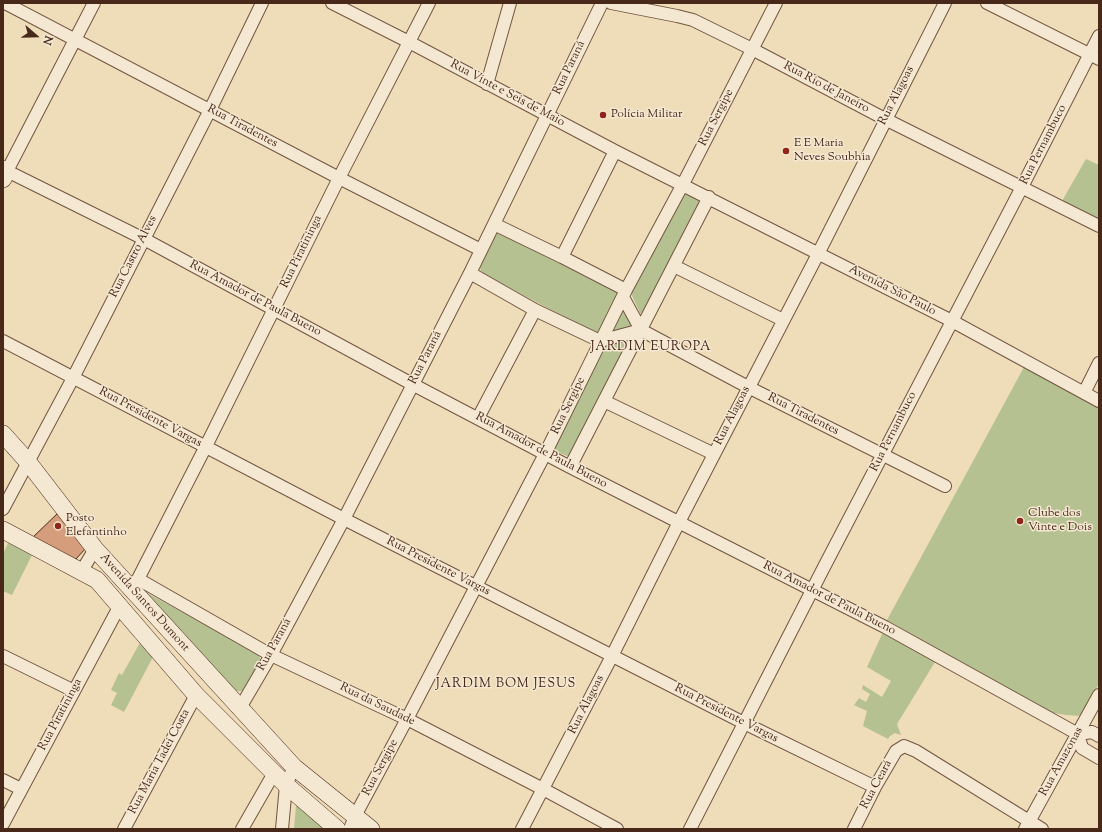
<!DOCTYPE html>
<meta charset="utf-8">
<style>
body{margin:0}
#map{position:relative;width:1102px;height:832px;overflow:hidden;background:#efdcb9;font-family:"Sorts Mill Goudy",serif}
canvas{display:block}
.frame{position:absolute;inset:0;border:4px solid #472819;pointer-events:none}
.north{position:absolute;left:16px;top:16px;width:40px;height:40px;-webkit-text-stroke:3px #f5e8d2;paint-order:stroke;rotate:110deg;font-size:11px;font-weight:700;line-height:16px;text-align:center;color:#472819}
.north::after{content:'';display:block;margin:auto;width:14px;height:18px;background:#472819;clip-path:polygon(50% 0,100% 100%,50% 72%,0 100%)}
</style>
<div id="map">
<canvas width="1102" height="832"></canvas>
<div class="frame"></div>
<div class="north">N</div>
</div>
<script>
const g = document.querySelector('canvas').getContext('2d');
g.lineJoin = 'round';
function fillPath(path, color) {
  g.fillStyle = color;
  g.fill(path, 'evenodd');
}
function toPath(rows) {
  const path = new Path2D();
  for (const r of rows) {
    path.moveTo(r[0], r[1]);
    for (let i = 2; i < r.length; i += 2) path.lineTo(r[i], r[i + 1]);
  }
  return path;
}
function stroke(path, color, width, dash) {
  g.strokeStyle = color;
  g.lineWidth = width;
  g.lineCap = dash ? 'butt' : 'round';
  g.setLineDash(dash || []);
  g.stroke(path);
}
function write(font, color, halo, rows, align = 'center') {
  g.font = font + ' "Sorts Mill Goudy",serif';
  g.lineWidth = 3;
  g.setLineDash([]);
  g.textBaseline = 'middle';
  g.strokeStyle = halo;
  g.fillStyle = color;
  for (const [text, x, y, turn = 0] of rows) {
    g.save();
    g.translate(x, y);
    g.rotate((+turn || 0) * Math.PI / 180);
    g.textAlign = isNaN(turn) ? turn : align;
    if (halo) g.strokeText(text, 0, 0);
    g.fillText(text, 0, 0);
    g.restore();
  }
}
fillPath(toPath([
 [1086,159,1099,165,1099,220,1062,201],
 [687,194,698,199,699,206,645,313,640,313,630,291,680,197],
 [495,233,500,233,617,293,618,298,601,332,596,334,482,273,479,266],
 [623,308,633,328,612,332,610,330],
 [624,341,627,345,573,453,567,456,555,451,553,445,600,349],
 [1024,367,1099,407,1099,683,1085,711,1079,716,1066,715,1048,712,887,620],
 [9,541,33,553,12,595,3,591,3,554],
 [143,591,258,653,261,661,242,691,232,691],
 [883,632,935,662,897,724,901,735,895,733,890,736,888,739,863,726,867,711,854,705,859,698,866,702,870,694,862,689,863,685,882,697,891,681,867,667],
 [141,641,154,655,124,712,111,705,117,693,111,690,119,673,122,675],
 [298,804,331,829,294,829,296,806]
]), '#b6c191');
const building = toPath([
 [59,512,86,548,75,560,31,539,59,512]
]);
fillPath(building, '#d59d7c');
stroke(building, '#472819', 1);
const street = toPath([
 [5,3,339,178,481,250],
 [94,3,7,171,144,239,412,384,570,467,885,627,1078,734,1092,732,1099,736],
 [332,3,409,42,615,151,952,321,1099,401],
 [611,3,677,16,693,20,752,49,885,119,1099,226],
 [987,3,1099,59],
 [487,84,510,3],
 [494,224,562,257,626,290],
 [562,257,615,151],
 [674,266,783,320],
 [470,273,535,310,600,341,641,330],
 [623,297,641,330,748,387,945,486],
 [3,341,344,519,744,723,875,787],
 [1084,393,1099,363],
 [604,401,714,454],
 [478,418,535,310],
 [570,467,709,197],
 [3,509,73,378,210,110,262,3],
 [81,572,95,549],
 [138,579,271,655,407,719,543,789,617,829],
 [130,587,138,579,205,448,339,178,429,3],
 [3,656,74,691],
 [240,708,271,655,344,519,470,273,602,3],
 [1078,734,1082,748,1099,758],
 [3,780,21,789],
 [3,824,119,607],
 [124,829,196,695],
 [242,829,274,773],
 [282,829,286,785,294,767],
 [350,829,355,816,407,719,545,454,626,290,683,184,776,3],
 [522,829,612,656,679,522,818,254,945,3],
 [690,829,823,569,1022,187,1099,36],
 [854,829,875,787,896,751,904,746,916,751,1042,829],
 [1025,829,1099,695]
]);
const secondary = toPath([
 [3,169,7,171,3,179],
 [3,434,28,462,95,549,294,767,371,829],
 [3,530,97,580,196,695,286,785,337,829]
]);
stroke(street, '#715541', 14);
stroke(secondary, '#472819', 18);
stroke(street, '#f5e8d2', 12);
stroke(secondary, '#f5e8d2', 17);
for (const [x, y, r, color] of [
 [603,115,4,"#8f2418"],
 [786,151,4,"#8f2418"],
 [1020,521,4,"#8f2418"],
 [58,526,4,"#8f2418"]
]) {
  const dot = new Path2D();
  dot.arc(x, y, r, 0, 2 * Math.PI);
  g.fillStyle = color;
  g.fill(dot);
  stroke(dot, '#f5e8d2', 1.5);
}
write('12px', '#472819', '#f5e8d2', [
 ["Rua Paraná",570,68,-64],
 ["Rua Rio de Janeiro",826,88,28],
 ["Rua Vinte e Seis de Maio",507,94,28],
 ["Rua Alagoas",897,96,-63],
 ["Rua Sergipe",717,118,-63],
 ["Rua Tiradentes",242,127,28],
 ["Rua Pernambuco",1044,145,-63],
 ["Rua Piratininga",302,252,-64],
 ["Rua Castro Alves",134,257,-63],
 ["Avenida São Paulo",892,291,27],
 ["Rua Amador de Paula Bueno",255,299,28],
 ["Rua Paraná",426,358,-63],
 ["Rua Sergipe",569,406,-64],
 ["Rua Tiradentes",803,415,27],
 ["Rua Alagoas",733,416,-63],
 ["Rua Presidente Vargas",150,418,28],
 ["Rua Pernambuco",894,432,-63],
 ["Rua Amador de Paula Bueno",541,451,28],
 ["Rua Presidente Vargas",438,567,27],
 ["Rua Amador de Paula Bueno",829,599,27],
 ["Avenida Santos Dumont",144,603,48],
 ["Rua Paraná",275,645,-61],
 ["Rua da Saudade",377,705,26],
 ["Rua Alagoas",587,705,-63],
 ["Rua Presidente Vargas",726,714,27],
 ["Rua Piratininga",61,715,-62],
 ["Rua Maria Tadei Costa",160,762,-62],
 ["Rua Amazonas",1062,762,-61],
 ["Rua Sergipe",381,768,-62],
 ["Rua Ceará",877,785,-62]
]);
write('12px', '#472819', '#f5e8d2', [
 ["Polícia Militar",611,115],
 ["E E Maria",794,144],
 ["Neves Soubhia",794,158],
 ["Clube dos",1028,514],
 ["Vinte e Dois",1028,528],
 ["Posto",66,519],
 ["Elefantinho",66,533]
], 'left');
g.letterSpacing = '1px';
write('13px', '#472819', '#f5e8d2', [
 ["JARDIM EUROPA",651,348],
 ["JARDIM BOM JESUS",506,685]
]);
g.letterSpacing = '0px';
</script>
